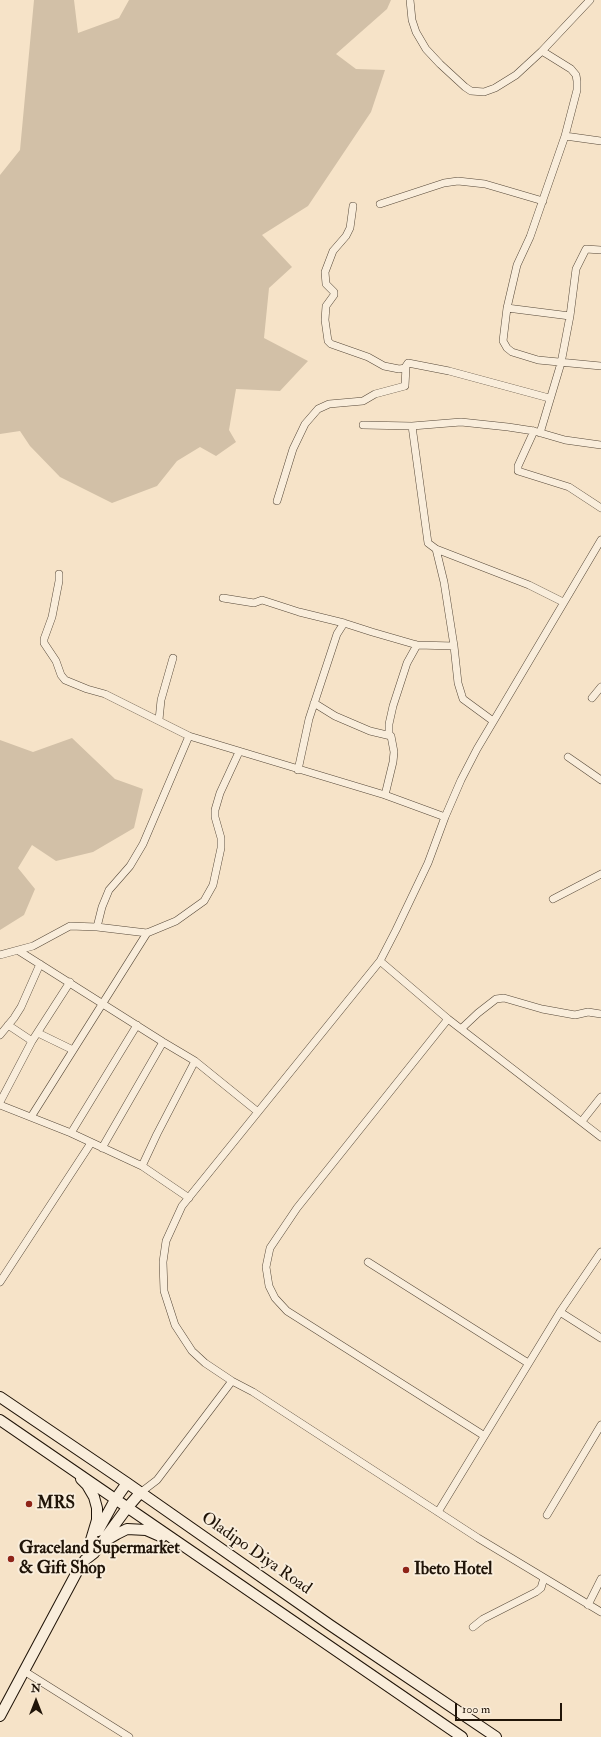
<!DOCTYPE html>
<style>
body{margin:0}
#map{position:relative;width:601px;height:1737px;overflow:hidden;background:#f6e3c8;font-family:"IM FELL Double Pica",serif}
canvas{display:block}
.north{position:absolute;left:16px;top:1681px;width:40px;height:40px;-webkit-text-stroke:3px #f9eddb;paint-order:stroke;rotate:0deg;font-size:11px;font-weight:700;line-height:16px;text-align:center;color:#201408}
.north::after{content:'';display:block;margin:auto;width:14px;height:18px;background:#201408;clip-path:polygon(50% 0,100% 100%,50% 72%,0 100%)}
.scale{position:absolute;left:455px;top:1703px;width:107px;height:18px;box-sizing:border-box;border:2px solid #201408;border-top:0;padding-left:5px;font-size:12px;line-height:14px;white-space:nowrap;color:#201408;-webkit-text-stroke:3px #f9eddb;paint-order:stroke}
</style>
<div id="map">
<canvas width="601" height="1737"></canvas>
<div class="north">N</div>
<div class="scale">100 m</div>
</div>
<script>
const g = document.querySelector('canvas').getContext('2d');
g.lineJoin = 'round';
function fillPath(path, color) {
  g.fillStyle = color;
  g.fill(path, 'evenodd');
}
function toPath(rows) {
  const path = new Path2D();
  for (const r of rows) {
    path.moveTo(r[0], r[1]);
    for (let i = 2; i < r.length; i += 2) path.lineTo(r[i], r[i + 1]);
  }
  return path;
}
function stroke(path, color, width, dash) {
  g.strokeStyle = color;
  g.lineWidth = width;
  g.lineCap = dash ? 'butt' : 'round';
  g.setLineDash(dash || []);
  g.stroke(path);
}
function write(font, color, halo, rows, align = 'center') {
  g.font = font + ' "IM FELL Double Pica",serif';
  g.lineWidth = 4;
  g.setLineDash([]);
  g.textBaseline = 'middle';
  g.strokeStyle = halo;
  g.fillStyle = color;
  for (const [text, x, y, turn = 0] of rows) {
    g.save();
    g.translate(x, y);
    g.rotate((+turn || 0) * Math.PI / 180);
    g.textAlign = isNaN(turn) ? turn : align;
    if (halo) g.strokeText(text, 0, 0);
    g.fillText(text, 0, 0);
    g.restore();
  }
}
fillPath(toPath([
 [34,0,74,0,78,33,119,18,129,0,391,0,387,9,336,54,356,69,385,70,371,112,308,206,262,235,292,267,269,288,264,338,308,361,280,391,236,389,229,430,236,442,216,456,200,447,177,461,157,486,112,503,60,477,30,446,20,431,0,434,0,175,20,150],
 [72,738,115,779,143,789,134,828,93,852,56,861,32,845,18,868,35,889,24,915,0,930,0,740,33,752]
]), '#d2c0a7');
const street = toPath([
 [410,0,412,20,416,32,426,49,440,64,465,87,471,91,484,92,495,88,516,75,542,51,571,69,576,75,577,81,577,90,565,136,601,141],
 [542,51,590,0],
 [565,136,530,237,517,265,507,308,503,341,507,348,512,352,538,360,601,366],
 [380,204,444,183,458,181,485,184,543,201],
 [353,206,350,228,346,236,333,251,325,272,326,284,334,292,334,295,326,306,325,320,328,341,331,344,368,357,384,366,399,369,406,368],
 [507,308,570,316],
 [363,425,412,426,461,422,508,427,534,431,565,440,601,445],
 [412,426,428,543,436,549,529,585,563,602],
 [534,431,518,466,518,471,569,487,601,508],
 [540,433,561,363,570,316,576,269,586,249,601,250],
 [277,501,293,449,305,424,318,409,329,404,363,401,375,394,405,386,406,366,408,363,449,371,549,398],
 [601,540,477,749,461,780,445,817,428,863,396,930,380,961,182,1206,166,1241,163,1262,164,1291,175,1325,192,1351,205,1363,232,1381,253,1392,478,1538,601,1612],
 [436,549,444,582,454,646],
 [59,574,59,581,52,617,44,639,44,643,56,661,61,675,65,680,87,689,105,694,189,736,385,795,445,817],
 [223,598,254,603,262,600,299,612,344,623,372,632,417,645,454,646,458,683,462,696,463,699,493,721],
 [592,698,601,687],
 [314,703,335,716,370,731,391,736,394,752,393,762,385,795],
 [159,720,161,700,173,658],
 [389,735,389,724,393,706,407,663,417,645],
 [568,757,601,780],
 [298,770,309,719,337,634,344,623],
 [553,899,601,874],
 [97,927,102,907,109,890,130,866,143,844,189,736],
 [19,951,163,1042,195,1061,258,1112],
 [0,955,33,946,70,926,97,927,147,933,176,921,204,901,213,885,221,848,221,838,215,817,215,810,220,793,239,752],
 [380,961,448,1019,601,1137],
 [448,1019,297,1208,270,1248,266,1267,269,1286,275,1298,287,1311,483,1435],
 [8,1025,32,1041],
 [461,1029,478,1013,496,999,504,998,542,1009,575,1015,588,1012,601,1014],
 [38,1033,73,1050],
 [0,1035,14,1018,21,1007,40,964],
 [0,1102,32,1041,70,982],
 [0,1105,71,1133,142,1166,189,1198],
 [31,1117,147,933],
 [582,1121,601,1097],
 [71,1133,137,1025],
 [102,1148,163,1042],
 [142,1166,157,1134,195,1061],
 [368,1262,528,1363],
 [0,1282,91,1143],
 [560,1312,601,1338],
 [140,1493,157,1480,232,1381],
 [438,1512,560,1312,601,1252],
 [547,1515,601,1425],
 [588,1605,601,1579],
 [473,1627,483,1619,536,1592,541,1588,544,1578],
 [24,1671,129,1737]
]);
const secondary = toPath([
 [0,1397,127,1483,330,1625,496,1737],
 [0,1420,462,1737],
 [81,1479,87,1485,94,1497,97,1508,97,1520,88,1550],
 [98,1531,115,1500,127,1483],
 [105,1541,117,1534,127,1529,146,1530,162,1537],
 [0,1716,78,1570,85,1560,94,1553,127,1508,140,1493]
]);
stroke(street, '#564838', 8);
stroke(secondary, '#201408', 12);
stroke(street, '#f9eddb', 7);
stroke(secondary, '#f9eddb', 10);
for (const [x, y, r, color] of [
 [29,1504,4,"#8f2418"],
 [11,1559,4,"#8f2418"],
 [406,1570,4,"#8f2418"]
]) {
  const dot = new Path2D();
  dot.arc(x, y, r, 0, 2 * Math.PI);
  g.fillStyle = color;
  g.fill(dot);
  stroke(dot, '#f9eddb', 1.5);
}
write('bold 17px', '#201408', '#f9eddb', [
 ["MRS",37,1504],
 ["Graceland Supermarket",19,1549],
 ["& Gift Shop",19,1569],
 ["Ibeto Hotel",414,1570]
], 'left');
write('17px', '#201408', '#f9eddb', [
 ["Oladipo Diya Road",256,1554,35]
]);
</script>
